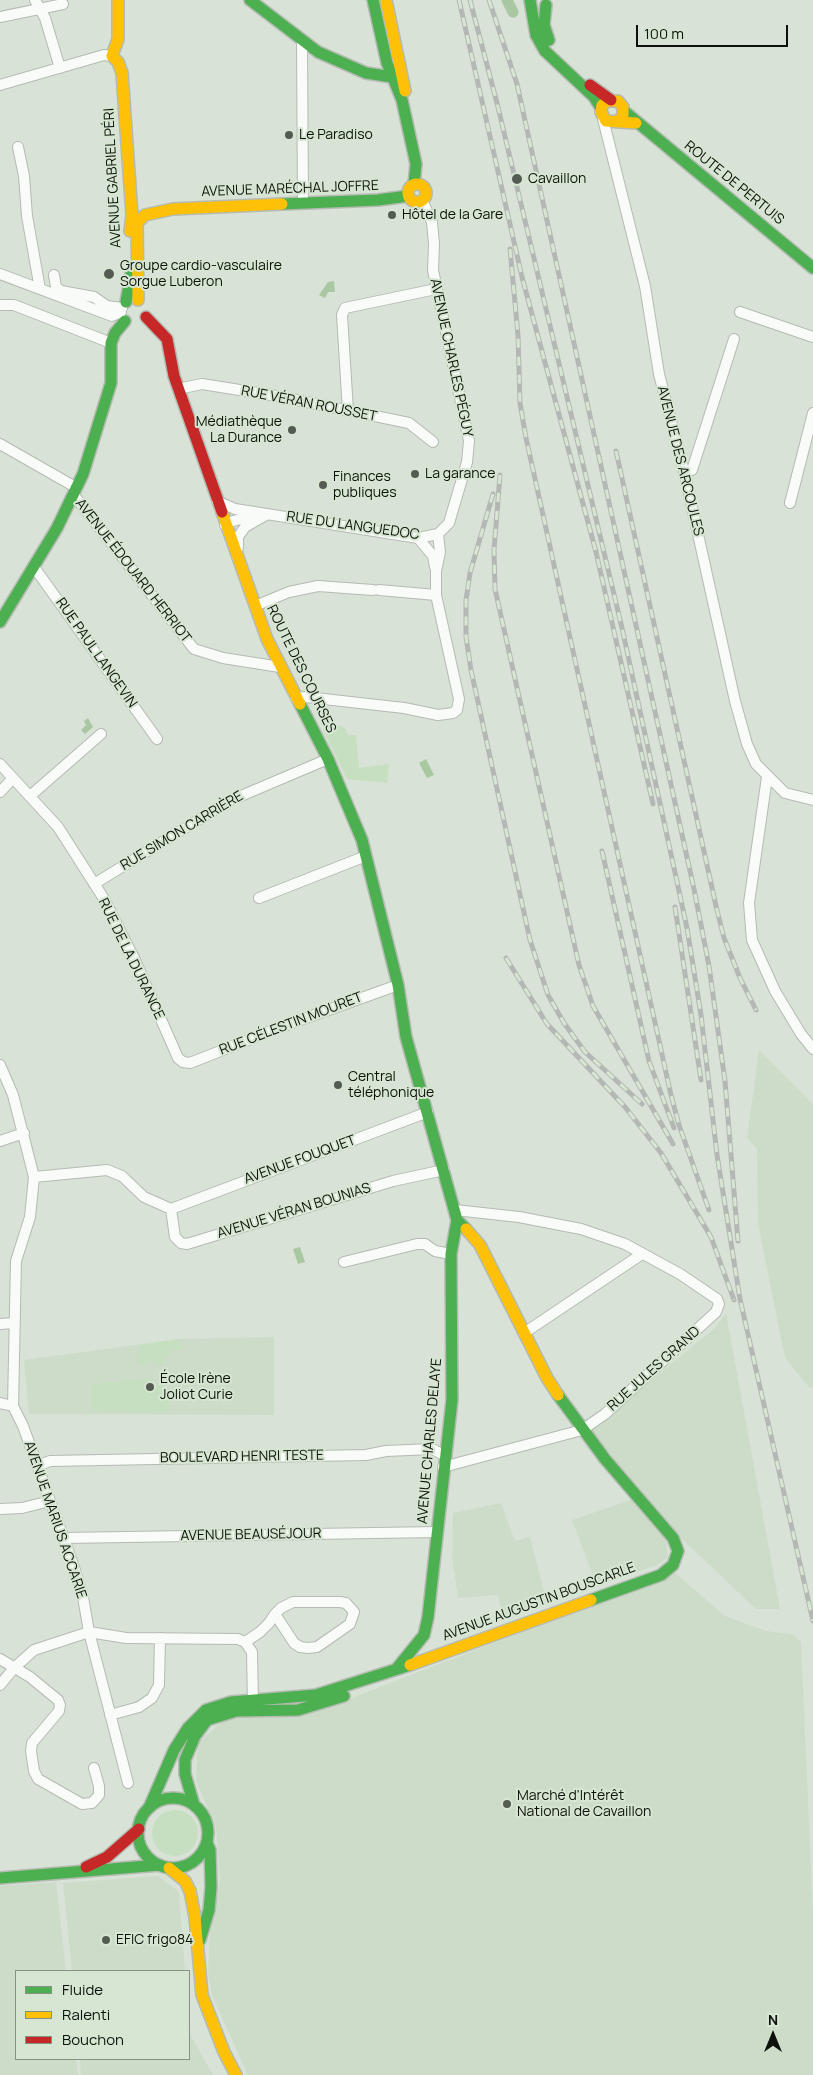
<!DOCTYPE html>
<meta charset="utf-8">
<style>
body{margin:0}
#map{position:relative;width:813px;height:2075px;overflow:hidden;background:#d9e2d7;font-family:Manrope,sans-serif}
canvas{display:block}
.legend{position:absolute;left:15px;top:1970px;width:175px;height:90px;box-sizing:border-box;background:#d6e6d2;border:1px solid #859182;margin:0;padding:6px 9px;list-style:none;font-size:15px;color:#0c120b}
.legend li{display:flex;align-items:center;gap:10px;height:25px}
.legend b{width:25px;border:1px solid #859182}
.north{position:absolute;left:748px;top:2010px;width:50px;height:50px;-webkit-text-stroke:4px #d6e6d2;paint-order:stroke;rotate:0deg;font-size:14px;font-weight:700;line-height:20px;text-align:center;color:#0c120b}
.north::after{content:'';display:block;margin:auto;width:18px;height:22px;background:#0c120b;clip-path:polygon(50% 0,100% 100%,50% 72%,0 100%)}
.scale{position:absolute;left:636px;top:25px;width:152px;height:22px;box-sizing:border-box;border:2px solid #0c120b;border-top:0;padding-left:6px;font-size:15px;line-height:18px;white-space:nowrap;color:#0c120b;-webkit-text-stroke:4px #d6e6d2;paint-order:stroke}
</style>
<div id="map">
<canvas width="813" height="2075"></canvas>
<ul class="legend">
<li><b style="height:6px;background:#4caf50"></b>Fluide</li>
<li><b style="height:6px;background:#ffc107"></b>Ralenti</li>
<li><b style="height:6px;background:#c62828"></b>Bouchon</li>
</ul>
<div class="north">N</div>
<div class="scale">100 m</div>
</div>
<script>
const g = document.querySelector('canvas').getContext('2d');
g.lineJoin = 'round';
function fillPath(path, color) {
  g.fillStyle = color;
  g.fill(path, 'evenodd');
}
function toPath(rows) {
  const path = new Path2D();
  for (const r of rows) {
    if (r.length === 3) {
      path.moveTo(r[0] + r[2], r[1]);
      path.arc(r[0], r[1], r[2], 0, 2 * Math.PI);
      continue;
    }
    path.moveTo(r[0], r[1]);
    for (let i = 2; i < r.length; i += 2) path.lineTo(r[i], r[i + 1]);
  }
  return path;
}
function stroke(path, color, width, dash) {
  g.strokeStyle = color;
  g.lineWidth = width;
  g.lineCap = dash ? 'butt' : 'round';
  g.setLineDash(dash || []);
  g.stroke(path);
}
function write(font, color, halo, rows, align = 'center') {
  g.font = font + ' Manrope,sans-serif';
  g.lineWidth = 4;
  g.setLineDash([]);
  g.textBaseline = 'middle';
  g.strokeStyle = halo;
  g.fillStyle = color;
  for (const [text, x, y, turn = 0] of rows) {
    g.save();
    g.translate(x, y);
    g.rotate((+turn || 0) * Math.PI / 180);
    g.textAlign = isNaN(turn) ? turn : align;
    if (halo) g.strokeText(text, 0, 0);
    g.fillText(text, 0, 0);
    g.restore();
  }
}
fillPath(toPath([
 [759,1050,813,1104,813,1389,807,1385,785,1358,758,1224,757,1149,747,1138],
 [726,1313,780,1609,756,1609,683,1540,590,1430,716,1327],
 [274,1337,274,1415,29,1414,24,1360,179,1339],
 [631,1500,666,1539,668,1558,657,1565,597,1586,572,1520],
 [501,1503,515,1541,530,1537,547,1603,503,1620,498,1595,458,1598,452,1557,453,1513],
 [675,1573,725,1616,766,1631,792,1634,801,1642,813,1913,813,2075,248,2075,211,1993,208,1971,210,1930,220,1880,216,1827,196,1781,198,1743,226,1718,315,1712],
 [158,1876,179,1892,185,1971,72,1971,63,1883],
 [56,1882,66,1971,16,1971,16,2059,76,2059,78,2075,0,2075,0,1886],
 [189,2020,191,2036,213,2075,81,2075,80,2059,189,2059]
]), '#cddcc9');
fillPath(toPath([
 [330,726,341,726,346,729,348,735,356,735,359,768,389,764,387,783,347,779,323,730],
 [178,1339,183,1349,170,1351,159,1367,149,1360,144,1367,136,1362,135,1359,140,1358,138,1345],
 [147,1379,170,1390,170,1412,92,1411,92,1384],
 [175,1833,23]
]), '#c6dfc0');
fillPath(toPath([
 [334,281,335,292,328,292,325,298,319,295,328,282],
 [88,718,93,727,85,734,81,730,86,725,84,721],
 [426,759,434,775,427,778,419,763],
 [300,1247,305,1262,298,1264,293,1249]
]), '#a9c7a1');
stroke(toPath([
 [507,0,513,12]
]), '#a9c7a1', 11);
const street = toPath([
 [35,0,45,18,60,68],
 [0,17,63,4],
 [302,41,303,203],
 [0,85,104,55,112,56],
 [603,119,645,286,659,374,684,471,735,701,747,744,756,764,785,793,813,800],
 [18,147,24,176,27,216,40,289],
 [0,274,112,316,121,312],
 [54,275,56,287,61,291,94,297,107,306,122,308],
 [0,305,14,305,111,343],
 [740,312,813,337],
 [178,389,202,384,277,396,409,423,433,442],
 [348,411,342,315,345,308,436,289],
 [0,444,77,488],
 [684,471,692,470,734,339],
 [73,494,194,649,223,658,280,667],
 [217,501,235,509,418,538,438,534,449,523,467,462,469,441,433,270,434,244,432,222,422,200],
 [790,503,813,413],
 [225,525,233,521,257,515],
 [418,538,433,556,435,567],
 [238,548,238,537,245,527,266,515],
 [34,567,157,739],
 [379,590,436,595],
 [255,606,289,592,318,586,373,590],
 [296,698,306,697,404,708,438,715,453,713,457,710,459,699,436,595,436,571,440,552,438,534],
 [0,764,58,827,104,899,134,958,178,1058,183,1062,190,1063,281,1027,398,985],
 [767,777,749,903,752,940,775,991,801,1034,813,1049],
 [0,792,13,778],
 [30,796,101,734],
 [94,884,229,801,328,759],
 [259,898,366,856],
 [0,1065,13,1095,34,1177,30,1217,16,1261,13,1406],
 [0,1141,24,1133],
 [34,1177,107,1170,122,1176,144,1197,171,1209],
 [171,1209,175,1237,181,1243,187,1244,393,1181,444,1170],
 [171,1209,428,1112],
 [344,1262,417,1244,425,1244,435,1251,451,1254],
 [0,1324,14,1323],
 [524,1333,642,1254],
 [0,1403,13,1406],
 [13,1406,23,1426,74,1567,83,1597,89,1632,126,1638,238,1639,245,1642,252,1652,253,1705],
 [37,1466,50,1461,366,1455,386,1451,432,1449,446,1456],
 [443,1467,582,1430,605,1414,716,1312,719,1304,717,1299,680,1274,625,1244,581,1229,519,1217,455,1210],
 [0,1509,22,1508,50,1501],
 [64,1538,437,1532],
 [245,1642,260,1632,269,1623,275,1614,281,1608,293,1602,340,1602,346,1603,354,1612,350,1624,317,1647,308,1648,300,1647,294,1643,275,1614],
 [0,1659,30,1677,58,1700,60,1705,59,1711,32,1743,31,1751,34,1771,38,1779,82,1804,92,1803,99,1795,99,1786,94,1768],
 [0,1685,14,1668,34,1650,89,1632,128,1783],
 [110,1715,139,1707,152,1698,159,1685,160,1638]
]);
const fast = toPath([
 [250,0,318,52,366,73,392,77],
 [373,0,387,63,402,100,416,164,414,184],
 [530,0,536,35,545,51,594,97,601,108],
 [546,5,544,25,549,40],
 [624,111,813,268],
 [282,204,378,200,408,196],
 [126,302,131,274],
 [0,622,57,528,83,474,111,383,111,343,115,333,125,321],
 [300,704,328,759,362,840,398,985,406,1037,457,1220,466,1229],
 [558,1395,605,1459,673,1538,678,1551,673,1565,661,1575,591,1600],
 [398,1667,424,1635,428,1617,452,1400,451,1254,457,1220],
 [173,1833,35],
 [194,1805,185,1774,185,1760,195,1736,207,1720,236,1711,298,1710,344,1696],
 [149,1808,174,1750,188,1728,206,1710,231,1702,316,1695,410,1665],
 [0,1878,160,1865],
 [200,1940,209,1910,211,1887,210,1850,207,1843]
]);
const slow = toPath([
 [118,0,118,39,112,56,118,62,122,73,132,215,130,231],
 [386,0,405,91],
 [619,121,623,115,623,107,618,101,608,101,602,105,601,112,606,121,636,123],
 [417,193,9],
 [138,300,137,223,145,215,173,209,282,204],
 [222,512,267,639,300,704],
 [466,1229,480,1245,547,1378,558,1395],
 [410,1665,591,1600],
 [169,1868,185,1881,190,1891,195,1917,202,1995,224,2052,236,2075]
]);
const jam = toPath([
 [590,85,611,100],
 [146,317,167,339,174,376,222,512],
 [86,1867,107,1857,139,1829]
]);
stroke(street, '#b4bbb2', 12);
stroke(fast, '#b4bbb2', 14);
stroke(slow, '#b4bbb2', 14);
stroke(jam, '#b4bbb2', 14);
stroke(street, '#f9fbf9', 10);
stroke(fast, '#4caf50', 11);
stroke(slow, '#ffc107', 11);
stroke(jam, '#c62828', 11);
const rail = toPath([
 [459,0,522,277,596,552,653,804],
 [470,0,497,103,622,628,687,928,701,1015,717,1155,740,1299,813,1621],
 [489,0,517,84,694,889,709,966,725,1081,738,1241],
 [510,249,518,335,520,403,526,438,671,1095,679,1125,709,1210],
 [616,451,716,906,724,938,740,978,756,1010],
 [500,475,494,550,495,589,579,965,593,1006,673,1144],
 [493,494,470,573,466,600,466,637,471,670,530,940,548,995,564,1023,585,1052,642,1104],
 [602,851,649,1061,674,1128],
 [675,907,701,1080],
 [506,958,547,1024,625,1107,661,1153,711,1237,734,1300]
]);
stroke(rail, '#b4b8b4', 5);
stroke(rail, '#d6e6d2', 3, [9]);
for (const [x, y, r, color] of [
 [289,135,5,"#545b52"],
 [517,179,6,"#545b52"],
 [392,215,5,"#545b52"],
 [109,274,6,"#545b52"],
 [292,430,5,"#545b52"],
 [415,474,5,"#545b52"],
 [323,485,5,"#545b52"],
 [338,1085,5,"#545b52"],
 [150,1387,5,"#545b52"],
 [507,1804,5,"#545b52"],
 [106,1940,5,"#545b52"]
]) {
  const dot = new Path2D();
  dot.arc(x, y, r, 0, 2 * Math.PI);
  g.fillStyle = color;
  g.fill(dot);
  stroke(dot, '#d6e6d2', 2);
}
write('14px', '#0c120b', '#d6e6d2', [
 ["Le Paradiso",299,135],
 ["Cavaillon",528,179],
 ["Hôtel de la Gare",402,215],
 ["Groupe cardio-vasculaire",120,266],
 ["Sorgue Luberon",120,282],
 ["Médiathèque",282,422,"right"],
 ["La Durance",282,438,"right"],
 ["La garance",425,474],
 ["Finances",333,477],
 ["publiques",333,493],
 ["Central",348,1077],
 ["téléphonique",348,1093],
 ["École Irène",160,1379],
 ["Joliot Curie",160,1395],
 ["Marché d'Intérêt",517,1796],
 ["National de Cavaillon",517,1812],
 ["EFIC frigo84",116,1940]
], 'left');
write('14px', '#0c120b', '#d6e6d2', [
 ["AVENUE GABRIEL PÉRI",113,178,-93],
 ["ROUTE DE PERTUIS",734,183,39],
 ["AVENUE MARÉCHAL JOFFRE",290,189,-2],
 ["AVENUE CHARLES PÉGUY",451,358,78],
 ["RUE VÉRAN ROUSSET",309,404,11],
 ["AVENUE DES ARCOULES",680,461,76],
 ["RUE DU LANGUEDOC",353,526,8],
 ["AVENUE ÉDOUARD HERRIOT",133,571,52],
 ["RUE PAUL LANGEVIN",96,653,55],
 ["ROUTE DES COURSES",301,669,64],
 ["RUE SIMON CARRIÈRE",182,831,-31],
 ["RUE DE LA DURANCE",131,959,64],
 ["RUE CÉLESTIN MOURET",291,1024,-21],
 ["AVENUE FOUQUET",300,1160,-20],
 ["AVENUE VÉRAN BOUNIAS",294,1211,-17],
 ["RUE JULES GRAND",654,1369,-42],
 ["AVENUE CHARLES DELAYE",430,1441,-85],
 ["BOULEVARD HENRI TESTE",242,1457,-1],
 ["AVENUE MARIUS ACCARIE",55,1520,71],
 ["AVENUE BEAUSÉJOUR",251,1535,-1],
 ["AVENUE AUGUSTIN BOUSCARLE",539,1602,-20]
]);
</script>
